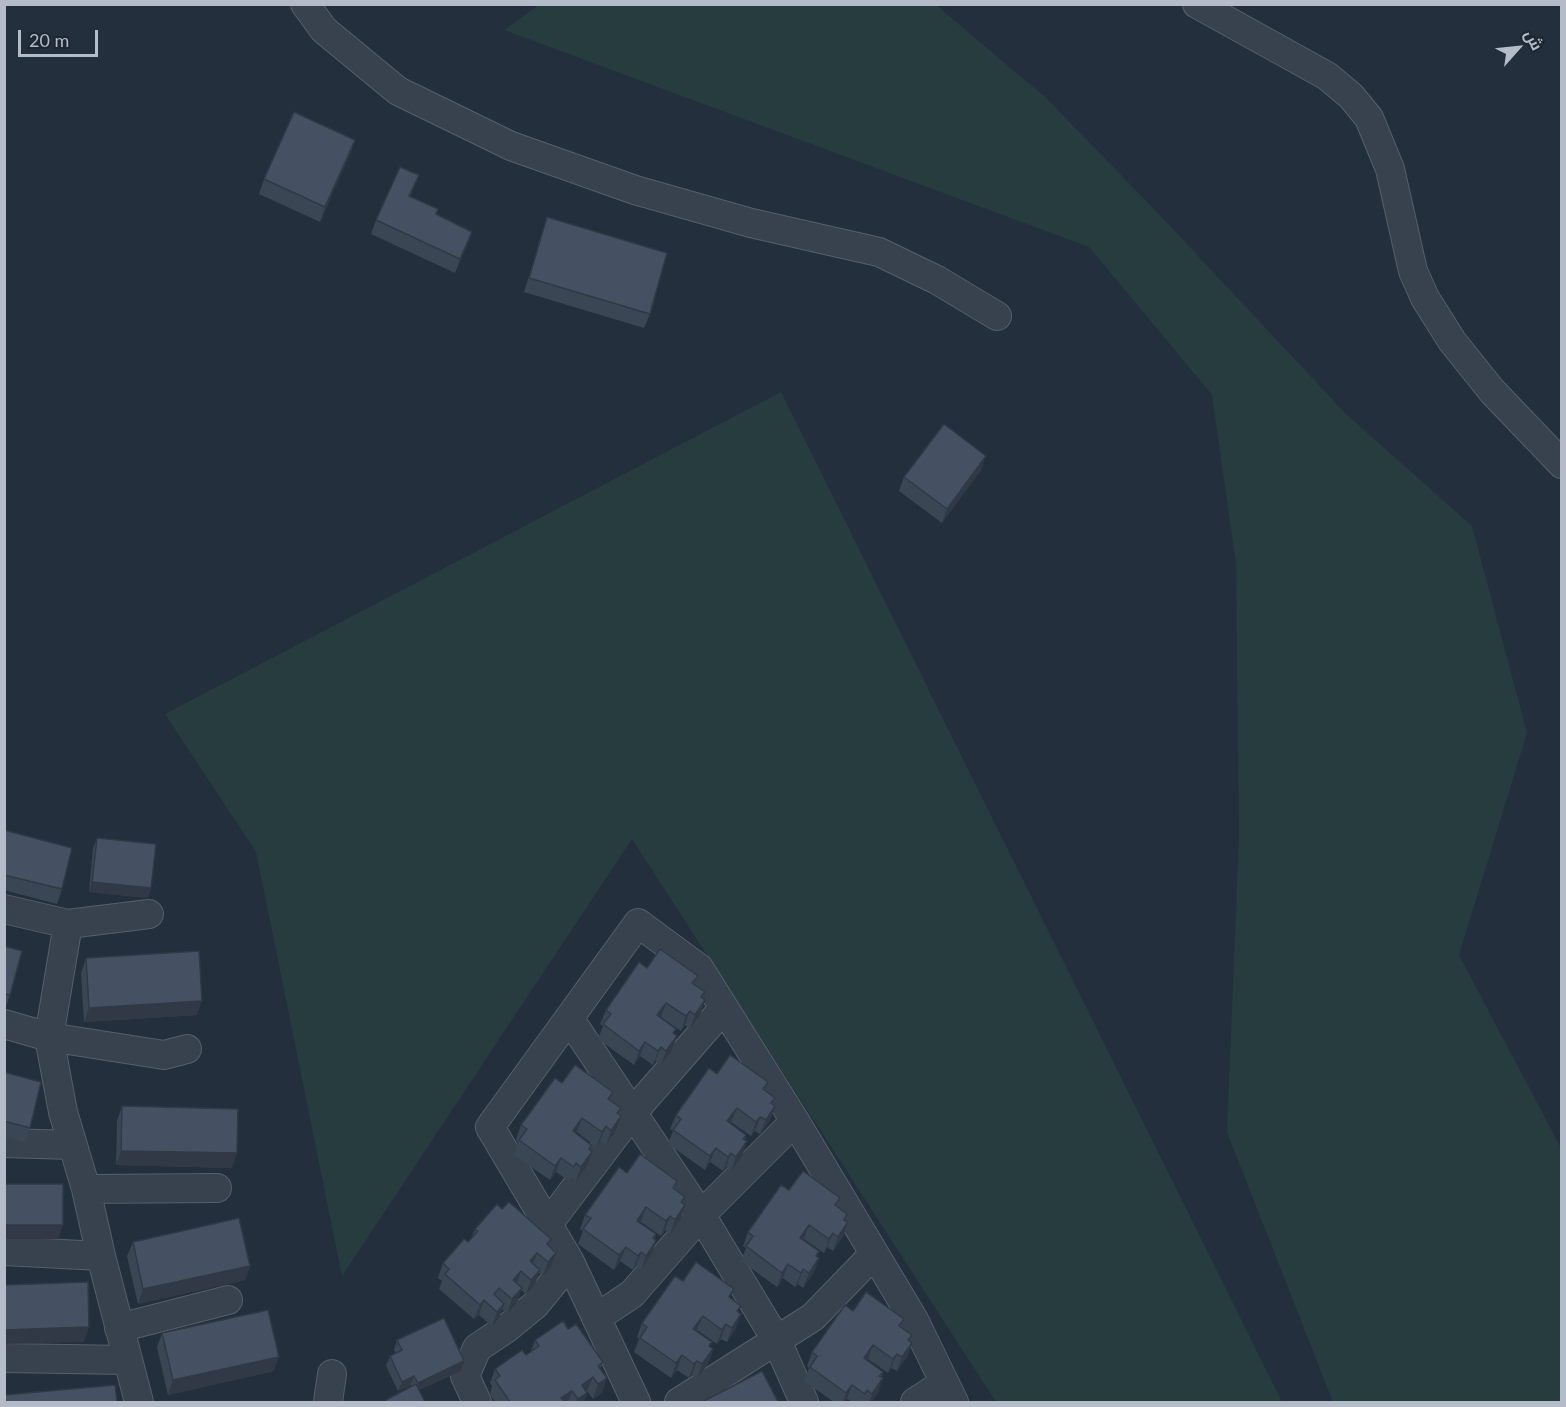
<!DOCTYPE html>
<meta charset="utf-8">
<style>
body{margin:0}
#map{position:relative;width:1566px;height:1407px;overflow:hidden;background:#242f3e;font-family:Lato,Cairo,sans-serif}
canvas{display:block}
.frame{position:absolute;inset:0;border:6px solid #b4bcc9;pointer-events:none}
.north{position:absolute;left:1488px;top:18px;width:60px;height:60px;-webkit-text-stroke:4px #1d2633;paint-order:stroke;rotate:63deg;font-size:16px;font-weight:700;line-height:24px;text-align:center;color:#b4bcc9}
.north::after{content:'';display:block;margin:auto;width:21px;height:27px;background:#b4bcc9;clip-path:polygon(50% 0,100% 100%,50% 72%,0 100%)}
.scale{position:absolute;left:18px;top:30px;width:80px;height:27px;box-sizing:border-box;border:3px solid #b4bcc9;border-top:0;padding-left:8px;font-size:18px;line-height:21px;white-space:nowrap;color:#b4bcc9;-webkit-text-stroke:4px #1d2633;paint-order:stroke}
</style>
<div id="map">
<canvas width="1566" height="1407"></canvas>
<div class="frame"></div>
<div class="north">ش</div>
<div class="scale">20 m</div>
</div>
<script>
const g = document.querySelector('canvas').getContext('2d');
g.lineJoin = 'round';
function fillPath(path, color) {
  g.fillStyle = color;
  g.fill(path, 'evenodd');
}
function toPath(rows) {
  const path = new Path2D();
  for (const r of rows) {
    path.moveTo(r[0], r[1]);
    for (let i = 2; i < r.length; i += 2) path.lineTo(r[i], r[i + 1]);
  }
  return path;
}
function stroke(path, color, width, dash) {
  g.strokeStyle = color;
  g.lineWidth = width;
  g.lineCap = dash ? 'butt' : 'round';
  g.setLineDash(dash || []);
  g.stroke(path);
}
fillPath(toPath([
 [540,4,936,5,1045,97,1156,211,1346,414,1472,526,1527,733,1459,955,1561,1148,1561,1402,1333,1402,1227,1132,1239,837,1236,564,1212,395,1089,247,504,30],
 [781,392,1282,1402,996,1402,632,839,342,1276,256,852,165,714]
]), '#263c3f');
const minor = toPath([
 [305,4,324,30,398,91,511,146,635,190,751,223,879,252,937,280,997,316],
 [1197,4,1327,76,1351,96,1369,118,1390,169,1413,271,1425,298,1452,341,1492,391,1562,464],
 [4,909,68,924,149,914],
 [569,1018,701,1215,777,1341,804,1402],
 [4,1024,49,1037,68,924],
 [4,1143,73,1145],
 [86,1189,217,1188],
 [548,1224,633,1112,724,1008],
 [4,1251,101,1256],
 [596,1318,632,1294,701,1215,795,1121],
 [119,1328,228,1300],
 [4,1358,128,1360],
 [139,1402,101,1256,86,1189,63,1112,49,1037,164,1055,187,1049],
 [328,1402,332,1374],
 [477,1402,465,1376,477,1348,507,1328,535,1305,570,1262],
 [636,1402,570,1262,490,1127,638,923,699,968,795,1121,914,1320,954,1402],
 [679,1402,813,1317,874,1254],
 [915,1402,944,1383]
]);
stroke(minor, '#565f6c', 30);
stroke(minor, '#38414e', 28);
fillPath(toPath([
 [355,140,350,154,320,222,259,194,264,179],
 [419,175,410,197,438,209,436,215,472,232,455,273,371,234,376,220],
 [547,217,650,314,644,328,524,292],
 [981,470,942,523,899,491,904,477],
 [4,830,62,889,57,904,4,890],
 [97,838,151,888,148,898,89,892,93,848],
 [4,946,10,995,5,1009,4,1009],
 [86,958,197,1015,84,1022,81,973],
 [647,968,694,985,703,998,705,1000,700,1015,690,1029,685,1025,681,1031,661,1017,660,1018,674,1034,672,1050,661,1065,655,1061,653,1065,640,1056,634,1065,598,1039,603,1026,600,1024,606,1010],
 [4,1072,30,1128,25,1142,4,1137],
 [717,1074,765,1090,773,1104,775,1106,770,1120,760,1134,755,1131,751,1136,731,1122,731,1123,746,1135,742,1156,731,1171,726,1167,723,1171,710,1162,705,1170,668,1144,673,1131,670,1129,676,1115],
 [562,1083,610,1100,621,1108,618,1114,616,1130,606,1145,600,1141,596,1147,577,1132,576,1134,590,1150,587,1166,576,1181,571,1177,569,1181,556,1172,550,1180,514,1155,518,1142,516,1140,521,1125],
 [122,1106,232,1168,116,1165,117,1121],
 [627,1173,674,1190,683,1203,685,1205,680,1220,670,1234,665,1230,661,1236,641,1222,640,1223,656,1234,651,1255,641,1270,636,1266,633,1270,620,1261,614,1270,578,1244,583,1231,580,1229,585,1215],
 [789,1190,840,1198,837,1207,845,1221,848,1222,843,1237,833,1251,827,1247,824,1253,804,1239,803,1240,819,1251,817,1256,819,1258,814,1272,803,1288,798,1284,795,1287,783,1278,777,1287,741,1261,746,1248,743,1246,748,1232],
 [502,1209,551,1239,549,1246,556,1253,551,1267,543,1276,539,1273,535,1284,526,1294,521,1290,517,1302,507,1314,502,1309,499,1318,492,1326,479,1315,474,1319,439,1289,442,1281,438,1278,443,1263,468,1242,472,1237,475,1229],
 [133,1242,250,1266,245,1280,138,1304,127,1256],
 [683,1281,731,1298,739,1312,736,1328,727,1342,721,1339,717,1344,697,1330,697,1331,713,1349,708,1364,697,1378,692,1375,689,1378,677,1370,671,1378,634,1352,639,1339,637,1337,642,1323],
 [853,1311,904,1319,901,1327,912,1335,909,1341,912,1343,907,1357,897,1371,891,1368,888,1373,868,1359,867,1360,883,1372,878,1393,871,1402,852,1402,847,1399,844,1402,834,1402,804,1381,809,1368,807,1366,812,1352],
 [568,1329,603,1362,600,1369,602,1393,593,1399,587,1391,584,1402,495,1402,490,1394,492,1386,490,1383,495,1369,526,1355,531,1351,535,1340],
 [162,1333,274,1371,168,1395,157,1347],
 [397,1340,464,1361,461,1371,419,1390,425,1402,385,1402,386,1400,411,1387,411,1385,398,1391,386,1366,390,1356,395,1353,394,1350]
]), '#3b4654');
fillPath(toPath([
 [355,140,350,154,320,222,325,207],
 [472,232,467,246,455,273,460,259],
 [986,456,981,470,942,523,947,509],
 [92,882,151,888,148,898,89,892],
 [705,1000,700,1015,690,1029,695,1015],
 [202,1001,197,1015,84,1022,89,1008],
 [666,1003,661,1017,652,1030,657,1015],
 [690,1011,685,1025,681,1031,686,1016],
 [677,1036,672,1050,661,1065,666,1051],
 [645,1042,640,1056,634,1065,639,1051],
 [661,1047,655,1061,653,1065,658,1051],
 [775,1106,770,1120,760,1134,766,1120],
 [737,1108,731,1122,722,1135,727,1121],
 [621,1116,616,1130,606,1145,611,1131],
 [760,1117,755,1131,751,1136,756,1122],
 [582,1118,577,1132,567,1145,573,1131],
 [606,1126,600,1141,596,1147,602,1132],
 [747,1141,742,1156,731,1171,736,1157],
 [716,1148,710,1162,705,1170,710,1156],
 [121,1151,237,1153,232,1168,116,1165],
 [592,1152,587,1166,576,1181,581,1167],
 [731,1153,726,1167,723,1171,728,1157],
 [561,1158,556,1172,550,1180,555,1166],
 [685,1205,680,1220,670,1234,675,1220],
 [646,1207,641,1222,632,1235,637,1221],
 [670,1216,665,1230,661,1236,666,1221],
 [848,1222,843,1237,833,1251,838,1237],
 [4,1225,63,1225,58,1239,4,1239],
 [809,1225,804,1239,795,1252,800,1238],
 [833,1233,827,1247,824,1253,829,1239],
 [656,1241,651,1255,641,1270,646,1256],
 [626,1247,620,1261,614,1270,619,1255],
 [641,1252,636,1266,633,1270,638,1256],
 [537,1253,532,1267,525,1275,530,1261],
 [556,1253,551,1267,543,1276,548,1262],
 [819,1258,814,1272,803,1288,809,1273],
 [788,1264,783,1278,777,1287,782,1273],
 [250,1266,245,1280,138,1304,143,1289],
 [803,1269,798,1284,795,1287,801,1273],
 [540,1270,535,1284,526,1294,531,1280],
 [521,1271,516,1286,513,1280],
 [522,1288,517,1302,507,1314,512,1299],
 [484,1300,479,1315,474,1319,480,1305],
 [504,1304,499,1318,492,1326,497,1312],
 [741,1314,736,1328,727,1342,732,1328],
 [703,1316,697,1330,688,1343,693,1329],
 [726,1324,721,1339,717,1344,722,1330],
 [89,1327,84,1342,4,1344,4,1330],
 [912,1343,907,1357,897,1371,902,1357],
 [873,1345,868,1359,859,1372,864,1358],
 [713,1349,708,1364,697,1378,702,1364],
 [897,1354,891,1368,888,1373,893,1359],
 [682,1355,677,1370,671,1378,676,1363],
 [279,1357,274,1371,168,1395,173,1380],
 [464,1361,461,1371,414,1392,418,1383],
 [697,1361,692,1375,689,1378,694,1364],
 [414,1376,411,1385,398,1391,402,1382],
 [593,1377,587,1391,576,1399,582,1385],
 [607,1378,602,1393,593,1399,598,1384],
 [883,1378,878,1393,871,1402,869,1402,872,1394],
 [852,1385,847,1399,844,1402,843,1402,846,1393],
 [572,1391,568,1402,560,1402,561,1398],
 [587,1393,584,1402,576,1402,578,1399]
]), '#303945');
const building = toPath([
 [294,112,355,140,325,207,264,179,294,112],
 [400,167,419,175,409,196,438,209,436,214,472,232,460,259,376,220,400,167],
 [547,217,667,253,650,314,529,278,547,217],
 [944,424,986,456,947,509,904,477,944,424],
 [4,830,72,848,62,889,4,875,4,830],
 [97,838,156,844,151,888,92,882,97,838],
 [4,946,22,951,10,995,4,994,4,946],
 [660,949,698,976,692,983,705,992,701,997,705,1000,695,1015,690,1011,686,1016,666,1003,657,1015,676,1029,673,1033,677,1036,666,1051,661,1047,658,1051,645,1042,639,1051,603,1024,611,1014,606,1010,639,962,647,968,660,949],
 [199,951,202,1001,89,1008,86,958,199,951],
 [730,1055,768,1082,763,1089,775,1098,771,1103,775,1106,766,1120,760,1117,756,1122,737,1108,727,1121,746,1135,743,1139,747,1141,736,1157,731,1153,728,1157,716,1148,710,1156,673,1130,681,1119,676,1115,709,1068,717,1074,730,1055],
 [575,1065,613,1092,608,1099,621,1108,617,1113,621,1116,611,1131,606,1126,602,1132,582,1118,573,1131,591,1145,589,1149,592,1152,581,1167,576,1163,574,1167,561,1158,555,1166,519,1140,527,1129,521,1125,555,1078,562,1083,575,1065],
 [4,1072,41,1082,30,1128,4,1121,4,1072],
 [122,1106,238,1109,237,1153,121,1151,122,1106],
 [640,1154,677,1181,673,1188,685,1197,681,1202,685,1205,675,1220,670,1216,666,1221,646,1207,637,1221,656,1234,653,1238,656,1241,646,1256,641,1252,638,1256,626,1247,619,1255,583,1229,591,1218,585,1215,619,1167,627,1173,640,1154],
 [803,1171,840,1198,835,1205,847,1214,844,1220,848,1222,838,1237,833,1233,829,1239,809,1225,800,1238,819,1251,816,1256,819,1258,809,1273,803,1269,801,1273,788,1264,782,1273,746,1246,753,1236,748,1232,781,1185,789,1190,803,1171],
 [4,1184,63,1184,63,1225,4,1225,4,1184],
 [509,1202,551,1239,547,1244,556,1253,548,1262,537,1253,530,1261,540,1270,531,1280,521,1271,513,1280,522,1288,512,1299,499,1288,494,1294,504,1304,497,1312,484,1300,480,1305,445,1274,449,1269,443,1263,464,1239,468,1242,478,1231,475,1229,497,1204,502,1209,509,1202],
 [239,1218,250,1266,143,1289,133,1242,239,1218],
 [696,1262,734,1289,729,1297,741,1306,737,1311,741,1314,732,1328,726,1324,722,1330,703,1316,693,1329,712,1342,709,1346,713,1349,702,1364,697,1361,694,1364,682,1355,676,1363,640,1338,647,1327,642,1323,675,1276,683,1281,696,1262],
 [88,1282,89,1327,4,1330,4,1285,88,1282],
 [866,1292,904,1319,899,1326,912,1335,908,1340,912,1343,902,1357,897,1354,893,1359,873,1345,864,1358,883,1372,879,1376,883,1378,872,1394,867,1390,865,1394,852,1385,846,1393,810,1367,817,1356,812,1352,845,1305,853,1311,866,1292],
 [268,1310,279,1357,173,1380,162,1333,268,1310],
 [444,1318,464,1361,418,1383,414,1376,402,1382,390,1356,402,1350,397,1340,444,1318],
 [563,1321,568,1329,576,1324,603,1362,598,1366,607,1378,598,1384,593,1377,582,1385,587,1393,578,1399,572,1391,561,1398,565,1402,510,1402,495,1380,500,1376,495,1369,522,1350,526,1355,539,1346,535,1340,563,1321],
 [762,1371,778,1402,702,1402,762,1371],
 [416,1384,425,1402,387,1402,386,1400,416,1384],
 [115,1385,117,1402,4,1402,4,1395,115,1385]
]);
fillPath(building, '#455162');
stroke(building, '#303945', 1.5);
</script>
